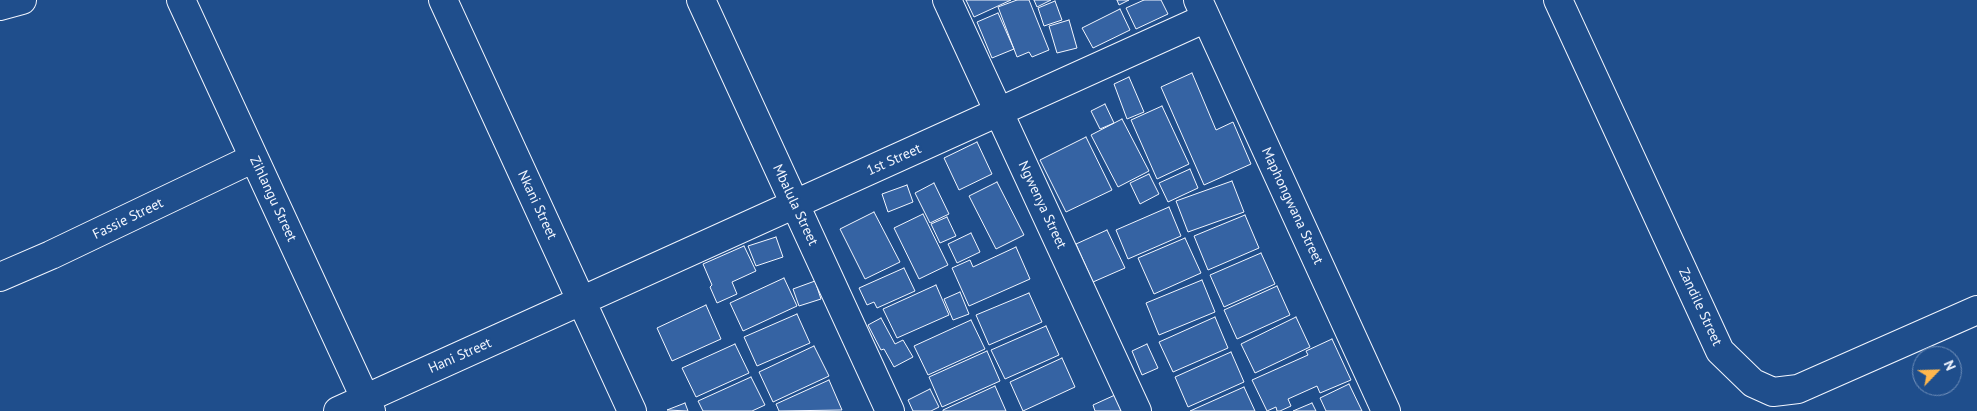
<!DOCTYPE html>
<style>
body{margin:0}
#map{position:relative;width:1977px;height:411px;overflow:hidden;background:#1f4e8c;font-family:"PT Sans",sans-serif}
canvas{display:block}
.north{position:absolute;left:1912px;top:346px;width:50px;height:50px;box-sizing:border-box;background:#1f4e8c;border:1px solid #7391ba;border-radius:50%;rotate:66deg;font-size:14px;font-weight:700;line-height:20px;text-align:center;color:#f2f6ff}
.north::after{content:'';display:block;margin:auto;width:18px;height:22px;background:#ffb74d;clip-path:polygon(50% 0,100% 100%,50% 72%,0 100%)}
</style>
<div id="map">
<canvas width="1977" height="411"></canvas>
<div class="north">N</div>
</div>
<script>
const g = document.querySelector('canvas').getContext('2d');
g.lineJoin = 'round';
function fillPath(path, color) {
  g.fillStyle = color;
  g.fill(path, 'evenodd');
}
function toPath(rows) {
  const path = new Path2D();
  for (const r of rows) {
    path.moveTo(r[0], r[1]);
    for (let i = 2; i < r.length; i += 2) path.lineTo(r[i], r[i + 1]);
  }
  return path;
}
function stroke(path, color, width, dash) {
  g.strokeStyle = color;
  g.lineWidth = width;
  g.lineCap = dash ? 'butt' : 'round';
  g.setLineDash(dash || []);
  g.stroke(path);
}
function write(font, color, halo, rows, align = 'center') {
  g.font = font + ' "PT Sans",sans-serif';
  g.lineWidth = 4;
  g.setLineDash([]);
  g.textBaseline = 'middle';
  g.strokeStyle = halo;
  g.fillStyle = color;
  for (const [text, x, y, turn = 0] of rows) {
    g.save();
    g.translate(x, y);
    g.rotate((+turn || 0) * Math.PI / 180);
    g.textAlign = isNaN(turn) ? turn : align;
    if (halo) g.strokeText(text, 0, 0);
    g.fillText(text, 0, 0);
    g.restore();
  }
}
const building = toPath([
 [966,0,1011,0,974,17,966,0],
 [1017,0,1029,0,1049,50,1032,57,1029,52,1017,57,998,7,1017,0],
 [1034,0,1051,0,1037,7,1034,0],
 [1117,0,1129,0,1119,5,1117,0],
 [1144,0,1161,0,1168,14,1136,29,1126,8,1144,0],
 [1055,1,1062,20,1044,26,1038,8,1055,1],
 [1120,9,1130,30,1093,48,1082,28,1120,9],
 [998,13,1014,49,992,58,977,22,998,13],
 [1069,20,1077,48,1057,53,1049,26,1069,20],
 [1192,73,1216,130,1233,122,1251,164,1204,185,1161,87,1192,73],
 [1129,77,1144,112,1127,119,1114,84,1129,77],
 [1105,104,1114,123,1100,129,1091,111,1105,104],
 [1162,106,1189,164,1157,179,1131,120,1162,106],
 [1122,119,1149,171,1118,187,1091,135,1122,119],
 [1086,137,1112,190,1066,212,1040,160,1086,137],
 [977,142,992,174,959,190,944,158,977,142],
 [1190,169,1198,188,1168,202,1159,183,1190,169],
 [1149,174,1159,194,1140,204,1130,183,1149,174],
 [1232,181,1244,212,1188,232,1176,201,1232,181],
 [997,182,1024,235,996,249,969,196,997,182],
 [934,183,949,214,930,223,915,193,934,183],
 [907,185,913,202,888,212,882,194,907,185],
 [1169,207,1181,236,1128,259,1116,230,1169,207],
 [874,212,900,262,865,279,840,229,874,212],
 [923,214,948,265,919,279,894,228,923,214],
 [1245,215,1259,248,1208,270,1194,236,1245,215],
 [947,217,956,236,940,243,931,224,947,217],
 [1107,230,1125,268,1093,282,1076,244,1107,230],
 [971,233,980,252,957,263,948,244,971,233],
 [776,237,783,257,756,266,748,246,776,237],
 [1185,238,1201,273,1154,294,1138,258,1185,238],
 [744,246,756,271,732,282,737,294,717,303,710,287,712,285,703,264,744,246],
 [1016,247,1030,279,969,306,952,268,970,260,973,267,1016,247],
 [1261,253,1275,284,1224,307,1210,275,1261,253],
 [904,268,915,291,877,308,874,302,867,305,859,288,904,268],
 [784,278,797,306,743,331,730,303,784,278],
 [1202,280,1215,312,1159,335,1146,303,1202,280],
 [815,281,821,299,799,306,793,289,815,281],
 [936,285,949,315,897,338,883,309,936,285],
 [1277,286,1290,315,1237,339,1224,310,1277,286],
 [960,292,969,314,953,320,944,299,960,292],
 [1029,293,1042,322,989,345,976,315,1029,293],
 [706,305,721,339,672,361,657,328,706,305],
 [797,314,810,343,757,366,744,337,797,314],
 [1215,317,1228,348,1173,372,1159,342,1215,317],
 [1296,317,1310,347,1255,373,1241,344,1296,317],
 [881,318,895,344,903,340,913,357,894,367,884,349,881,350,868,325,881,318],
 [971,320,985,349,928,375,914,346,971,320],
 [1046,326,1059,355,1005,379,991,350,1046,326],
 [1332,339,1351,380,1320,393,1317,386,1288,399,1291,406,1280,411,1277,411,1276,407,1267,411,1252,380,1308,355,1306,351,1332,339],
 [735,344,749,373,696,397,682,368,735,344],
 [1147,344,1158,368,1142,375,1132,351,1147,344],
 [814,346,829,376,773,402,759,372,814,346],
 [987,351,1000,381,942,407,929,377,987,351],
 [1231,352,1244,382,1188,407,1175,377,1231,352],
 [1062,358,1075,387,1023,411,1010,382,1062,358],
 [751,377,765,405,752,411,703,411,698,401,751,377],
 [829,380,842,410,779,411,776,404,829,380],
 [1349,384,1362,411,1326,411,1320,398,1349,384],
 [995,386,1006,411,943,411,943,410,995,386],
 [1244,387,1255,411,1190,411,1244,387],
 [930,389,939,407,931,411,913,411,908,400,930,389],
 [1115,395,1122,411,1095,411,1093,405,1115,395],
 [685,403,688,411,667,410,685,403],
 [1312,403,1316,411,1293,411,1312,403]
]);
fillPath(building, '#3563a3');
stroke(building, '#f2f6ff', 1);
const minor = toPath([
 [181,0,371,411],
 [443,0,632,411],
 [701,0,890,411],
 [947,0,1137,411],
 [1198,0,1386,411],
 [1558,0,1720,351,1753,383,1773,392,1798,389,1977,310],
 [0,6,22,0],
 [0,277,51,255,254,158],
 [338,411,1206,18]
]);
stroke(minor, '#f2f6ff', 30);
stroke(minor, '#1f4e8c', 28);
write('14px', '#f2f6ff', '#1f4e8c', [
 ["1st Street",894,160,-24],
 ["Zihlangu Street",273,199,65],
 ["Nkani Street",537,205,65],
 ["Mbalula Street",795,205,65],
 ["Ngwenya Street",1042,205,65],
 ["Maphongwana Street",1292,206,65],
 ["Fassie Street",128,219,-26],
 ["Zandile Street",1700,307,65],
 ["Hani Street",460,356,-24]
]);
</script>
